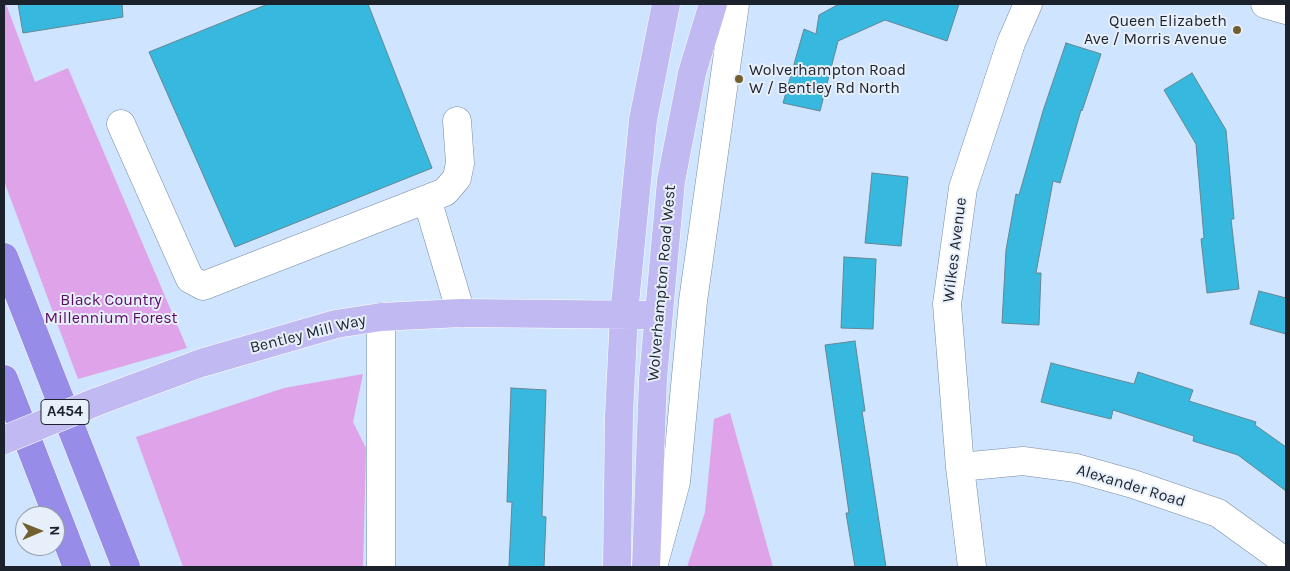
<!DOCTYPE html>
<style>
body{margin:0}
#map{position:relative;width:1290px;height:571px;overflow:hidden;background:#cfe4fe;font-family:Karla,sans-serif}
canvas{display:block}
.frame{position:absolute;inset:0;border:5px solid #1b222c;pointer-events:none}
.north{position:absolute;left:15px;top:506px;width:50px;height:50px;box-sizing:border-box;background:#e7effa;border:1px solid #959da8;border-radius:50%;rotate:89deg;font-size:14px;font-weight:700;line-height:20px;text-align:center;color:#1b222c}
.north::after{content:'';display:block;margin:auto;width:18px;height:22px;background:#725f2e;clip-path:polygon(50% 0,100% 100%,50% 72%,0 100%)}
</style>
<div id="map">
<canvas width="1290" height="571"></canvas>
<div class="frame"></div>
<div class="north">N</div>
</div>
<script>
const g = document.querySelector('canvas').getContext('2d');
g.lineJoin = 'round';
function fillPath(path, color) {
  g.fillStyle = color;
  g.fill(path, 'evenodd');
}
function toPath(rows) {
  const path = new Path2D();
  for (const r of rows) {
    path.moveTo(r[0], r[1]);
    for (let i = 2; i < r.length; i += 2) path.lineTo(r[i], r[i + 1]);
  }
  return path;
}
function stroke(path, color, width, dash) {
  g.strokeStyle = color;
  g.lineWidth = width;
  g.lineCap = dash ? 'butt' : 'round';
  g.setLineDash(dash || []);
  g.stroke(path);
}
function write(font, color, halo, rows, align = 'center') {
  g.font = font + ' Karla,sans-serif';
  g.lineWidth = 4;
  g.setLineDash([]);
  g.textBaseline = 'middle';
  g.strokeStyle = halo;
  g.fillStyle = color;
  for (const [text, x, y, turn = 0] of rows) {
    g.save();
    g.translate(x, y);
    g.rotate((+turn || 0) * Math.PI / 180);
    g.textAlign = isNaN(turn) ? turn : align;
    if (halo) g.strokeText(text, 0, 0);
    g.fillText(text, 0, 0);
    g.restore();
  }
}
fillPath(toPath([
 [4,4,6,4,35,82,68,68,187,348,78,379,4,181],
 [363,374,353,422,366,448,363,567,183,567,136,437,284,388],
 [730,413,773,567,687,567,705,512,714,419]
]), '#dea3e8');
const building = toPath([
 [18,4,122,4,123,17,23,33,18,4],
 [268,4,368,4,432,168,235,247,149,52,268,4],
 [839,4,959,4,947,41,885,20,838,41,820,111,783,103,804,29,816,34,819,15,839,4],
 [1066,43,1101,54,1082,111,1081,110,1060,183,1053,181,1036,273,1041,273,1039,325,1002,323,1006,250,1016,194,1019,195,1043,111,1066,43],
 [1192,73,1226,130,1234,219,1231,219,1239,289,1207,293,1201,239,1204,238,1196,144,1164,90,1192,73],
 [872,173,908,177,901,246,865,243,872,173],
 [844,257,876,259,873,329,841,328,844,257],
 [1259,291,1286,298,1286,334,1250,324,1259,291],
 [855,341,865,411,862,411,886,567,855,567,846,513,849,513,825,345,855,341],
 [1051,363,1134,384,1138,372,1193,390,1189,401,1256,422,1255,425,1286,447,1286,491,1238,455,1193,441,1194,436,1113,410,1111,419,1041,402,1051,363],
 [511,388,546,390,542,516,546,517,544,567,509,566,512,502,507,502,511,388]
]);
fillPath(building, '#37b9df');
stroke(building, '#648693', 1);
const minor = toPath([
 [1265,4,1286,10],
 [121,124,190,279,203,286,445,192,457,178,460,163,457,121],
 [427,199,461,313],
 [960,467,1023,461,1076,468,1133,484,1218,513,1286,562],
 [381,567,381,317],
 [653,567,676,482,693,301,735,4],
 [972,567,960,467,947,304,963,188,1011,43,1028,4]
]);
const major = toPath([
 [96,402,201,363,336,324,381,317,461,313,658,315],
 [617,567,619,415,624,314,643,120,666,4],
 [646,567,653,379,671,181,692,73,713,4]
]);
const highway = toPath([
 [4,257,126,567],
 [4,379,77,567]
]);
stroke(minor, '#778aa2', 29);
stroke(major, '#fff', 29);
stroke(highway, '#fff', 29);
stroke(minor, '#fff', 28);
stroke(major, '#c1baf2', 28);
stroke(highway, '#988ce9', 28);
const majorBridge = toPath([
 [4,440,96,402]
]);
stroke(majorBridge, '#fff', 29, []);
stroke(majorBridge, '#c1baf2', 28);
for (const [x, y, r, color] of [
 [1237,30,5,"#725f2e"],
 [739,79,5,"#725f2e"]
]) {
  const dot = new Path2D();
  dot.arc(x, y, r, 0, 2 * Math.PI);
  g.fillStyle = color;
  g.fill(dot);
  stroke(dot, '#e7effa', 2);
}
for (const [x, y, w] of [
 [65,412,48]
]) {
  const box = new Path2D();
  box.roundRect(x - w / 2, y - 12.5, w, 25, 4);
  g.fillStyle = '#e7effa';
  g.fill(box);
  stroke(box, '#1b222c', 1);
}
write('bold 15px', '#1b222c', null, [
 ["A454",65,412]
]);
write('16px', '#1b222c', '#e7effa', [
 ["Queen Elizabeth",1227,21],
 ["Ave / Morris Avenue",1227,39],
 ["Wolverhampton Road",749,70,"left"],
 ["W / Bentley Rd North",749,88,"left"]
], 'right');
write('16px', '#1b222c', '#e7effa', [
 ["Wilkes Avenue",955,250,-83],
 ["Wolverhampton Road West",662,283,-85],
 ["Bentley Mill Way",308,334,-14],
 ["Alexander Road",1131,486,17]
]);
write('16px', '#590b65', '#e7effa', [
 ["Black Country",111,300],
 ["Millennium Forest",111,318]
]);
</script>
